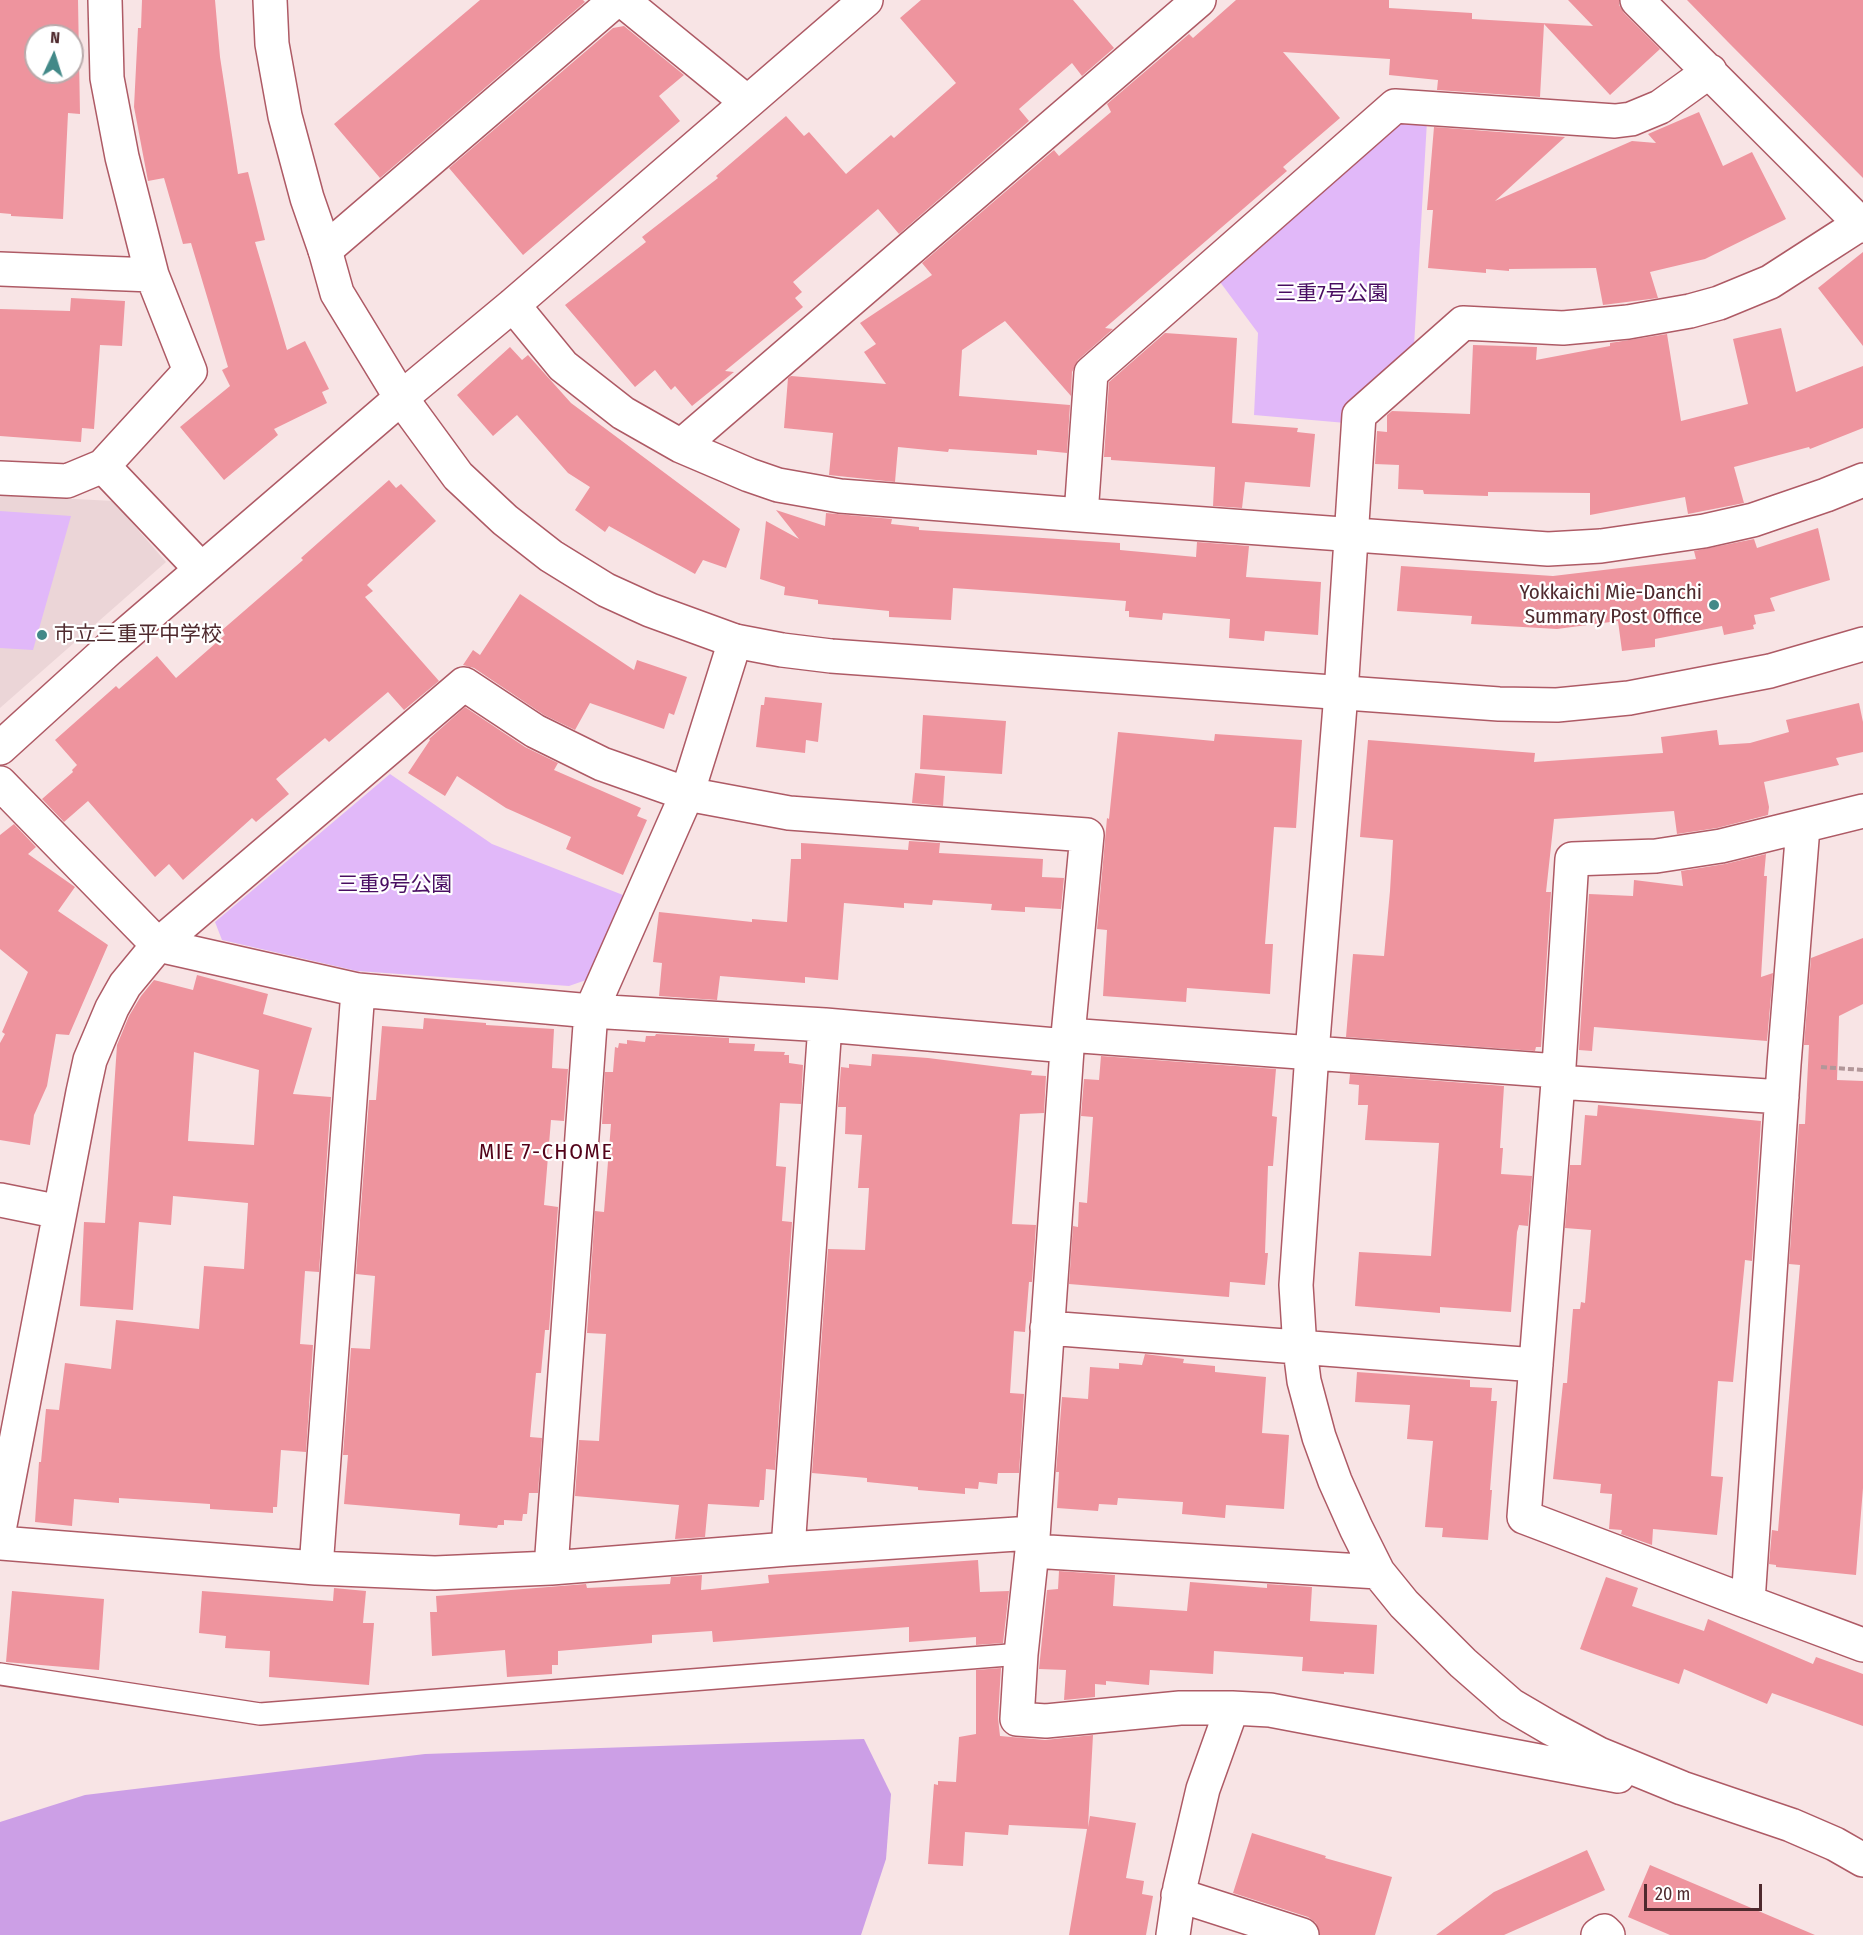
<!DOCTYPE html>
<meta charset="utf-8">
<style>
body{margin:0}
#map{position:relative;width:1863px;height:1935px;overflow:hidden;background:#f8e4e5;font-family:"Fira Sans Condensed",sans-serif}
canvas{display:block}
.north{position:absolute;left:24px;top:24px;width:60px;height:60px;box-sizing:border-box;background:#fff;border:2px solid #b9aaab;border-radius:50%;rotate:4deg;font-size:16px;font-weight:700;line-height:24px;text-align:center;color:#4f2a2e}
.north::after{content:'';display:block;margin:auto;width:21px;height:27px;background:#428988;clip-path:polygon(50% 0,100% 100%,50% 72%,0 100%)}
.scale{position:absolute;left:1644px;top:1884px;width:118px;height:27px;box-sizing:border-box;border:3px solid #4f2a2e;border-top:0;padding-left:8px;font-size:18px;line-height:21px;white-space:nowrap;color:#4f2a2e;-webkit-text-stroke:4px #fff;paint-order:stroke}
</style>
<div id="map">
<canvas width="1863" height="1935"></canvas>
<div class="north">N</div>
<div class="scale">20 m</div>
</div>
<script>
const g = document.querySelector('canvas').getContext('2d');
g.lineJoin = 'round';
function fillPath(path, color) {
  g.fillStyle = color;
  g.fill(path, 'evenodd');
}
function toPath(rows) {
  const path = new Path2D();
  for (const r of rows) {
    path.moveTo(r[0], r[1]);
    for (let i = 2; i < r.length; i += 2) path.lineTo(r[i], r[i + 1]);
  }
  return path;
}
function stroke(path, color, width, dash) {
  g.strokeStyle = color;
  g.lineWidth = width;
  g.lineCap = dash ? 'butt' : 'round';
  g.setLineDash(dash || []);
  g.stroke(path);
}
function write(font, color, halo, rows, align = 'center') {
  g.font = font + ' "Fira Sans Condensed","Noto Sans JP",sans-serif';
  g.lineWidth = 4.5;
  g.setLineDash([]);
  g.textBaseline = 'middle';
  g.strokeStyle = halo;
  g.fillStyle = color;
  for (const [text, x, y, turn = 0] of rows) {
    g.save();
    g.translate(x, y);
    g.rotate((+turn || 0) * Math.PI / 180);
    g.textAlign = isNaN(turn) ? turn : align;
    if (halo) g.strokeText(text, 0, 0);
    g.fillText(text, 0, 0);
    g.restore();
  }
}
fillPath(toPath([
 [0,495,113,501,166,562,0,708]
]), '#ebd5d7');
fillPath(toPath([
 [1427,121,1414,346,1346,423,1254,415,1258,333,1220,282,1391,129,1403,122],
 [0,511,71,516,33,650,0,648],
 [390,774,492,844,623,895,589,979,569,986,357,971,222,940,215,922]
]), '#e1b8f9');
fillPath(toPath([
 [864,1739,891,1794,886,1859,861,1935,0,1935,0,1822,85,1795,425,1754]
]), '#cc9fe6');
fillPath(toPath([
 [0,0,78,0,80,114,68,113,63,219,11,216,11,214,0,213],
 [36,36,72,36,72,72,36,72],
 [142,0,215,0,220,57,238,174,248,172,265,240,255,242,287,350,305,341,329,389,322,392,327,403,274,429,278,435,224,480,180,427,230,386,222,370,228,367,191,243,183,244,164,178,148,181,134,107,138,28,141,28],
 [480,0,583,0,585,2,380,178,334,124],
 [921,0,1073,0,1114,48,1082,76,1072,63,1019,109,1029,121,899,234,878,209,793,282,802,292,795,298,803,307,725,371,734,372,692,406,675,386,671,390,655,370,635,387,565,305,646,242,642,237,718,178,716,176,786,116,804,136,809,132,846,174,891,135,894,138,956,83,900,18],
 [1236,0,1389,0,1389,8,1472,13,1472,19,1593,26,1568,0,1619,0,1619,5,1624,13,1660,49,1610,95,1544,24,1540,97,1437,90,1438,80,1389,75,1390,59,1283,52,1340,118,1283,167,1287,171,1105,328,1113,329,1078,360,1072,372,1071,396,1005,321,962,350,959,396,1070,405,1067,453,1037,450,1037,455,949,449,948,452,898,447,895,482,829,475,833,433,784,428,788,378,791,376,886,384,864,352,876,344,860,323,932,275,922,263,1054,150,1059,156,1111,112,1107,104,1189,34,1193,38],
 [1687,0,1863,0,1863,178,1728,42],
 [624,26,684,75,659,96,680,121,523,255,449,168,613,28],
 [1699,112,1723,166,1752,152,1786,219,1705,259,1650,272,1658,298,1603,305,1596,268,1509,269,1509,271,1486,269,1486,273,1428,268,1433,210,1427,210,1434,127,1565,137,1495,201,1632,141,1656,143,1648,134],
 [1863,252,1863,346,1818,288],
 [71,298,125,301,122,346,100,345,94,429,82,428,81,442,0,436,0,309,70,311],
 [1781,328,1796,392,1863,366,1863,428,1810,449,1809,447,1734,467,1744,503,1688,514,1685,497,1590,515,1590,493,1488,492,1488,496,1424,494,1423,490,1398,489,1399,465,1375,464,1377,431,1387,432,1387,415,1392,411,1470,414,1473,345,1537,347,1536,360,1610,346,1610,343,1667,334,1681,421,1748,404,1733,339],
 [1165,333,1237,338,1232,423,1298,428,1297,432,1315,434,1310,487,1245,482,1242,508,1213,506,1215,467,1111,460,1111,457,1104,457,1109,382],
 [510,347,522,360,528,355,571,403,740,529,726,568,703,560,695,574,609,526,605,532,575,510,590,487,568,473,517,415,493,436,457,395],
 [389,480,396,488,401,484,436,521,367,585,373,591,365,597,439,681,404,710,388,692,329,742,325,738,276,779,289,794,256,822,252,818,183,880,169,864,155,877,88,801,64,822,42,799,73,772,72,770,77,765,55,740,116,686,119,689,157,656,176,678,225,635,221,631,303,560,301,558],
 [776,510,825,526,826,513,892,519,891,524,919,527,919,530,1120,543,1120,550,1196,557,1197,542,1249,546,1246,577,1321,582,1318,635,1265,631,1264,641,1229,638,1230,619,1163,613,1162,620,1129,617,1129,611,1125,611,1126,601,1025,593,953,588,951,620,889,617,889,611,818,604,818,600,784,595,785,587,760,579,766,521,799,539],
 [1818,528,1830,580,1770,598,1775,611,1754,615,1756,624,1753,625,1754,629,1724,635,1722,626,1655,639,1655,647,1622,651,1618,621,1557,629,1471,624,1472,616,1397,611,1401,566,1553,576,1696,559,1694,551,1754,539,1757,548],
 [520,594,634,670,637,660,687,677,674,715,669,713,664,729,590,703,575,730,544,715,474,668,463,665,473,650,480,655],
 [765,697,822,703,818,742,806,740,805,753,756,747,761,705,764,705],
 [1859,703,1863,722,1863,752,1836,758,1839,765,1764,782,1769,807,1768,815,1717,828,1677,834,1674,811,1554,819,1546,892,1551,892,1541,1047,1536,1047,1535,1051,1346,1037,1353,954,1384,956,1390,891,1393,840,1360,837,1368,740,1535,753,1534,762,1663,753,1661,737,1717,730,1719,745,1750,743,1789,732,1786,720],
 [465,707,525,747,558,763,554,770,641,808,637,816,647,820,623,875,566,849,571,837,506,808,457,776,445,796,408,773,430,740,429,739],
 [923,715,1006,721,1002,774,920,769],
 [1118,732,1214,741,1215,734,1302,740,1296,828,1274,827,1265,944,1273,944,1270,994,1187,988,1186,1002,1103,996,1107,930,1097,929,1107,818,1109,819],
 [915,773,945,776,943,806,912,803],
 [14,824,36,847,28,854,75,887,58,911,108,945,69,1035,56,1034,47,1086,34,1115,30,1145,0,1140,0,1043,5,1034,2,1032,28,972,0,949,0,835],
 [909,841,940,843,939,853,1043,859,1042,877,1064,878,1061,909,1025,907,1025,912,991,910,992,904,933,900,932,905,904,903,904,908,844,903,838,980,805,977,805,983,720,976,717,1000,659,996,662,963,653,962,659,912,752,922,752,919,787,922,791,859,801,859,801,843,908,850],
 [1766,854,1764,876,1767,876,1761,977,1773,973,1767,1041,1594,1027,1592,1051,1579,1050,1589,894,1633,896,1634,880,1683,886,1681,871,1725,864],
 [1863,938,1863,1004,1839,1016,1837,1080,1863,1081,1863,1488,1856,1575,1776,1567,1776,1565,1769,1564,1772,1530,1778,1531,1800,1265,1789,1264,1799,1124,1805,1124,1809,1045,1804,1045,1811,958],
 [197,975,268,994,263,1014,312,1028,293,1094,331,1097,319,1272,305,1271,300,1344,313,1345,306,1452,281,1450,277,1507,273,1507,273,1513,210,1509,210,1504,119,1498,119,1503,74,1499,72,1526,35,1522,39,1462,41,1462,46,1409,59,1410,65,1363,111,1369,116,1320,199,1329,204,1266,244,1269,248,1203,173,1196,171,1225,139,1222,133,1310,80,1306,84,1222,105,1223,117,1045,129,1016,141,996,154,980,193,990],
 [194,1052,259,1070,254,1145,188,1141],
 [424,1018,486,1023,486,1025,554,1029,552,1068,568,1069,564,1121,551,1120,544,1205,558,1207,549,1330,545,1330,541,1373,536,1373,530,1437,542,1438,538,1493,529,1493,527,1514,523,1514,522,1521,504,1520,504,1525,498,1525,497,1528,459,1525,460,1514,344,1504,348,1455,343,1455,351,1348,370,1349,375,1276,356,1274,369,1100,376,1100,382,1026,423,1029],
 [656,1034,729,1038,729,1043,755,1044,754,1051,785,1052,784,1055,789,1055,789,1063,803,1065,801,1104,780,1103,776,1166,786,1167,782,1221,792,1222,775,1470,766,1469,764,1500,760,1500,759,1507,708,1504,705,1537,675,1539,679,1505,575,1496,579,1440,599,1441,606,1334,587,1333,595,1211,604,1212,611,1124,602,1124,605,1072,613,1072,615,1047,618,1048,619,1043,627,1044,627,1040,645,1042,646,1036,655,1036],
 [872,1054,928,1058,1032,1071,1031,1075,1046,1076,1044,1113,1020,1114,1012,1224,1036,1225,1032,1282,1029,1282,1025,1332,1014,1331,1010,1393,1024,1394,1019,1473,998,1473,997,1484,979,1482,978,1489,965,1488,965,1494,918,1490,918,1487,867,1482,867,1478,812,1473,828,1249,865,1250,869,1188,858,1188,862,1135,845,1134,846,1107,838,1107,841,1067,849,1068,849,1064,871,1066],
 [1101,1056,1276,1069,1272,1116,1277,1117,1273,1166,1268,1166,1265,1253,1268,1253,1265,1285,1230,1282,1229,1297,1069,1284,1073,1226,1078,1227,1079,1202,1087,1203,1093,1117,1081,1116,1084,1079,1099,1080],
 [1350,1074,1504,1086,1500,1148,1503,1148,1501,1174,1532,1176,1528,1226,1519,1225,1517,1232,1511,1312,1440,1307,1440,1313,1355,1306,1359,1252,1431,1256,1439,1143,1365,1140,1368,1105,1358,1105,1359,1085,1349,1084],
 [1598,1105,1761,1121,1752,1261,1745,1260,1733,1382,1718,1381,1711,1476,1723,1477,1717,1535,1653,1529,1652,1545,1621,1534,1622,1530,1609,1529,1612,1494,1600,1493,1601,1484,1553,1479,1563,1383,1567,1383,1573,1309,1580,1309,1581,1302,1585,1303,1591,1230,1565,1228,1570,1165,1581,1165,1585,1115,1597,1116],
 [1145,1354,1184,1359,1183,1363,1215,1366,1215,1372,1266,1377,1262,1433,1289,1435,1284,1509,1226,1505,1225,1518,1182,1514,1183,1502,1118,1498,1117,1505,1099,1504,1098,1511,1057,1508,1059,1472,1056,1472,1062,1397,1088,1399,1090,1367,1119,1369,1119,1363,1142,1365],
 [1357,1372,1470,1380,1470,1387,1492,1388,1491,1401,1497,1401,1490,1490,1492,1490,1488,1540,1442,1537,1443,1528,1425,1527,1433,1441,1407,1439,1410,1405,1355,1402],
 [978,1560,980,1592,1009,1591,1003,1643,976,1645,976,1637,909,1642,909,1627,713,1642,712,1631,652,1635,652,1643,558,1651,558,1665,552,1665,552,1674,507,1677,505,1650,432,1656,430,1612,437,1612,436,1596,586,1584,587,1588,670,1584,671,1577,702,1575,701,1590,769,1583,768,1575],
 [1059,1571,1115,1575,1113,1606,1187,1611,1190,1582,1267,1588,1267,1584,1312,1587,1310,1621,1377,1625,1374,1674,1344,1672,1344,1674,1302,1671,1303,1657,1214,1651,1213,1674,1150,1670,1149,1685,1106,1681,1106,1685,1095,1684,1095,1697,1064,1700,1066,1670,1039,1669,1047,1590,1058,1589],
 [1606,1577,1638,1588,1632,1606,1704,1631,1708,1619,1813,1664,1816,1657,1863,1674,1863,1726,1772,1693,1767,1704,1684,1669,1679,1684,1580,1649],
 [334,1588,366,1591,363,1623,374,1623,369,1685,269,1677,270,1651,225,1648,226,1636,199,1633,202,1591,333,1601],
 [12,1591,104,1599,99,1670,6,1662],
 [1001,1668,998,1718,1000,1736,1045,1740,1093,1735,1088,1827,1090,1816,1136,1823,1126,1878,1144,1881,1142,1894,1153,1896,1146,1935,1069,1935,1087,1829,1009,1825,1008,1835,965,1832,963,1866,928,1864,934,1784,938,1785,938,1781,956,1782,959,1737,976,1734,976,1670],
 [1252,1833,1326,1856,1325,1858,1392,1877,1375,1935,1320,1935,1316,1923,1308,1917,1233,1893],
 [1587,1850,1605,1890,1504,1935,1436,1935,1494,1892],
 [1650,1865,1815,1935,1670,1935,1628,1917]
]), '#ee949e');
const service = toPath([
 [0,1674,260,1714,1021,1654]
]);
const minor = toPath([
 [622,0,747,102],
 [1637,0,1863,226],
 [1863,222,1770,282,1719,303,1690,311,1628,322,1563,328,1463,323,1359,415,1341,693,1312,1053,1296,1285,1300,1349,1304,1381,1319,1437,1335,1481,1356,1528,1378,1572,1404,1604,1463,1663,1511,1705,1552,1729,1599,1754,1682,1788,1791,1825,1835,1844,1863,1860],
 [325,250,616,0],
 [0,269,152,275],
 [513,305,563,366,623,413,681,446,749,475,778,485,840,496,1081,515,1548,549,1601,546,1704,531,1753,520,1826,495,1863,480],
 [401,398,513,305,866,0],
 [681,446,1199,0],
 [103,466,201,569],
 [0,478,67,481,103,466,190,371,152,275,122,157,107,78,105,0],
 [1081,515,1091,373,1395,106,1615,121,1631,119,1660,107,1710,71],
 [0,783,158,945,358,990,591,1011,825,1025,1067,1046],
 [1803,827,1784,1064,1748,1602,1863,1645],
 [1068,1035,1558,1071],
 [1558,1082,1782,1097],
 [0,1200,60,1212],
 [1047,1328,1536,1365],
 [0,1525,83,1092,90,1060,112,1008,125,985,158,945,464,684,535,731,602,764,687,794,789,813,1087,835,1068,1035,1032,1551,1021,1654,1017,1719,1046,1721,1180,1708,1232,1708],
 [0,1543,316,1568,435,1573,551,1568,788,1549,1032,1533],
 [788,1549,825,1025],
 [1032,1551,1378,1572],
 [316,1568,358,990],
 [551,1568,591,1011,687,794,735,641],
 [1748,1602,1524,1517,1558,1082,1572,859,1656,856,1721,846,1863,811],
 [1178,1895,1302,1935],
 [1173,1935,1180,1887,1203,1789,1232,1708,1270,1710,1618,1776],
 [1598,1935,1604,1931,1608,1935]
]);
const tertiary = toPath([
 [270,0,272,44,285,116,307,198,325,250,337,293,401,398,458,476,505,520,551,556,606,590,650,610,735,641,782,650,831,656,1499,704,1557,705,1629,698,1770,671,1863,644],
 [0,748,109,649,401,398]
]);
stroke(service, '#ae5a65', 24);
stroke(minor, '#ae5a65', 36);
stroke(tertiary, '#ae5a65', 36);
stroke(toPath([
 [1821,1067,1863,1070]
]), '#b29799', 4, [6, 3]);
stroke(service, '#fff', 21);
stroke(minor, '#fff', 33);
stroke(tertiary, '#fff', 33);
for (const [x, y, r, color] of [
 [1714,605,6,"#428988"],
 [42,635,6,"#428988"]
]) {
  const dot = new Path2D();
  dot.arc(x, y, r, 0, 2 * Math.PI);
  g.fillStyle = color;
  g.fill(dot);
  stroke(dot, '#fff', 2);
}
write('21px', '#490e62', '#fff', [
 ["三重7号公園",1332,294],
 ["三重9号公園",395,885]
]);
write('21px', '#4f2a2e', '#fff', [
 ["Yokkaichi Mie-Danchi",1702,593],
 ["Summary Post Office",1702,617],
 ["市立三重平中学校",54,635,"left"]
], 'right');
g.letterSpacing = '1.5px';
write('22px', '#520219', '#fff', [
 ["MIE 7-CHOME",546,1153]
]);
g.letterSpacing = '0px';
</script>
